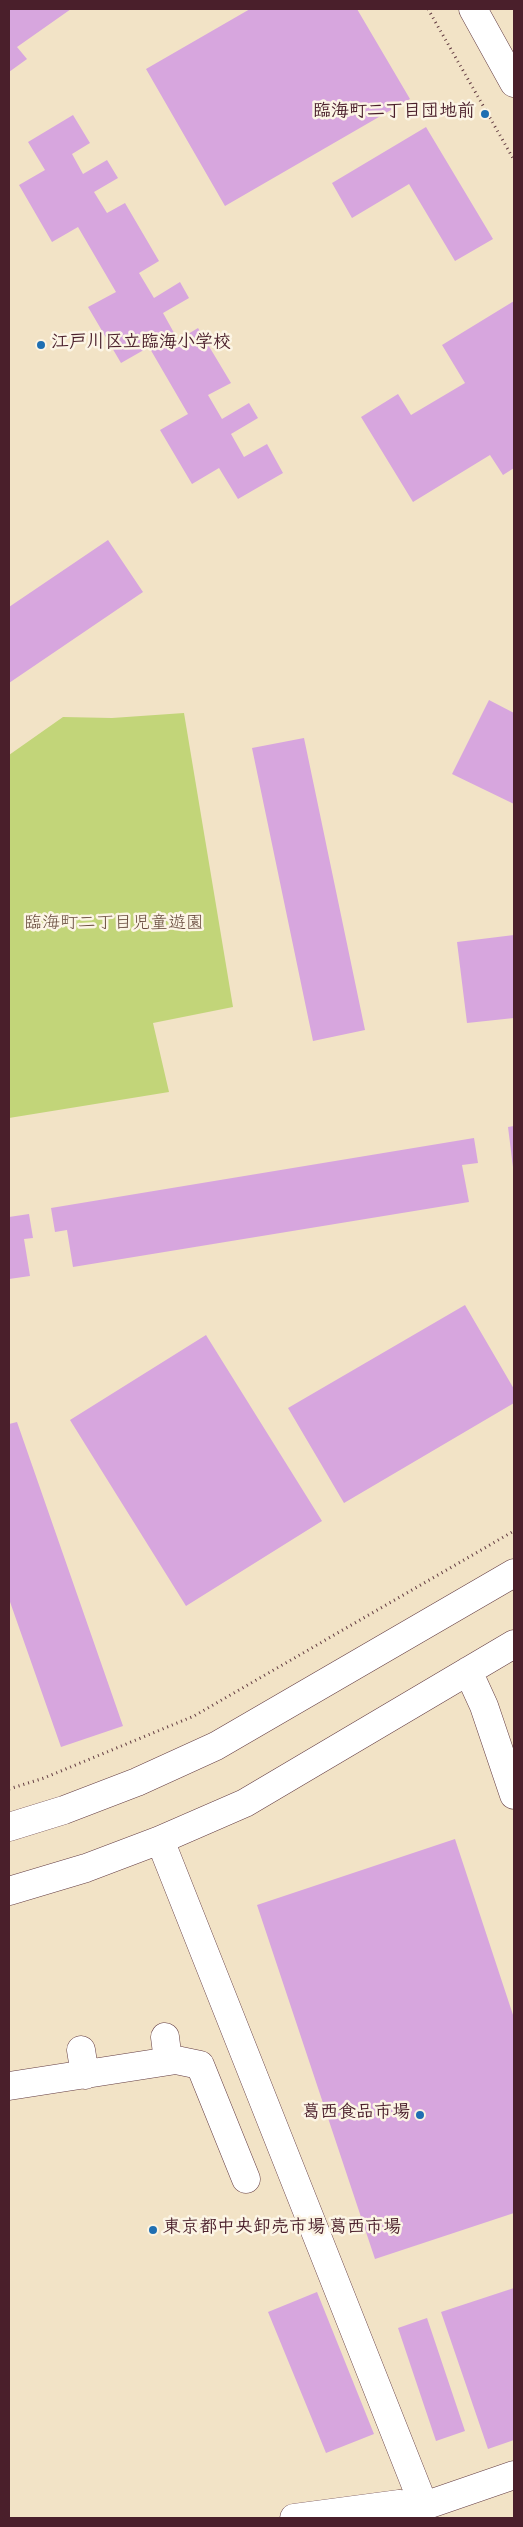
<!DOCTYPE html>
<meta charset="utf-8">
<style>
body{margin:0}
#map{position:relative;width:523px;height:2527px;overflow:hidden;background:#f2e3c6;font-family:Dekko,sans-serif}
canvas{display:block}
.frame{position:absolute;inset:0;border:10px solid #4a1f2b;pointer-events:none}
</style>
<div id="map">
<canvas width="523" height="2527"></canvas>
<div class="frame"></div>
</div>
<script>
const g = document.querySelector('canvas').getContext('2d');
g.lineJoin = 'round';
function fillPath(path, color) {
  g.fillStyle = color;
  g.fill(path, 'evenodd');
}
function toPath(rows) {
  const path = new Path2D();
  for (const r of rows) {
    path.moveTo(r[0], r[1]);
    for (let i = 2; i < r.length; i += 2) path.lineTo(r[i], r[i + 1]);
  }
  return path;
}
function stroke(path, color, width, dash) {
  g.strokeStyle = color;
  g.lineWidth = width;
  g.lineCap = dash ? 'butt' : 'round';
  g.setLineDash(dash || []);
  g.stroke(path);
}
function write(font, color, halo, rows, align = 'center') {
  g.font = font + ' Dekko,"Klee One",sans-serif';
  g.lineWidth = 5;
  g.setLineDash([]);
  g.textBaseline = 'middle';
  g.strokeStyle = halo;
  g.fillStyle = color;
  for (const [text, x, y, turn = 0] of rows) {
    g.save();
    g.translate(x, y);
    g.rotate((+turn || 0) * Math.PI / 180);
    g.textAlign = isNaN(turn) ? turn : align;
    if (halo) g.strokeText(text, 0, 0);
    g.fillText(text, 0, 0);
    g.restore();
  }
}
fillPath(toPath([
 [184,713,233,1007,153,1023,169,1092,9,1118,9,755,63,717,112,718]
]), '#c2d579');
fillPath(toPath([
 [9,9,71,9,17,47,27,59,9,72],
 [250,9,357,9,410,99,225,206,146,69],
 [73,115,90,143,72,154,83,174,107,160,118,178,94,192,107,213,125,203,159,261,139,273,154,298,180,282,189,298,163,313,178,340,198,328,231,383,208,395,222,419,249,403,258,418,231,434,244,457,267,444,283,473,238,499,219,468,192,484,160,430,188,414,149,347,121,363,88,307,116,292,78,227,52,242,19,185,45,170,28,142],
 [426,127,493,239,455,261,409,184,352,218,332,183],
 [514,301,514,468,503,475,490,455,413,502,361,417,398,394,411,415,465,383,442,345],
 [108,540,143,592,9,683,9,607],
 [489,700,514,713,514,804,452,774],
 [304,738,365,1030,313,1041,252,748],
 [514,935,514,1018,467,1023,457,942],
 [514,1126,514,1167,513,1167,508,1127],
 [474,1138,478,1163,462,1165,469,1202,73,1267,67,1230,55,1232,51,1208],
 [29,1214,33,1238,24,1239,30,1276,9,1279,9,1217],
 [465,1305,514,1389,514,1403,344,1503,288,1408],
 [206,1335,322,1521,186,1606,70,1420],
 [17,1422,123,1726,61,1747,9,1599,9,1424],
 [455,1839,514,2018,514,2213,375,2259,257,1905],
 [514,2288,514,2440,488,2449,441,2312],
 [317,2292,374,2434,326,2453,268,2312],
 [427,2318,465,2431,436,2441,398,2328]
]), '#d7a6de');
const minor = toPath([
 [473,9,514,83],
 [468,1671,484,1706,514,1795],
 [9,1827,64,1810,137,1782,216,1746,514,1573],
 [160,1840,424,2506,514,2475],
 [9,1891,86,1868,160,1840,245,1803,514,1644],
 [165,2037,168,2061],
 [81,2050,85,2075],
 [9,2086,176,2060,200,2065,246,2179],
 [294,2518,399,2504,424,2506]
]);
stroke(minor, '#633c42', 29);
stroke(toPath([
 [428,9,514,160],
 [9,1789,44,1778,194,1716,514,1531]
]), '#633c42', 3, [1, 4]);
stroke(minor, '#fff', 28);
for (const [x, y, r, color] of [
 [485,114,5,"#1f6fb2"],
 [41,345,5,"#1f6fb2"],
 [420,2115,5,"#1f6fb2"],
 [153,2230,5,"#1f6fb2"]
]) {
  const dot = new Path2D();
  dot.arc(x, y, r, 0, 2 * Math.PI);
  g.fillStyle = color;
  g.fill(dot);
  stroke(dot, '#fcf5e5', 2);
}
write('bold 18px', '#4a1f2b', '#fcf5e5', [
 ["臨海町二丁目団地前",475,114],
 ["江戸川区立臨海小学校",51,345,"left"],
 ["葛西食品市場",410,2115],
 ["東京都中央卸売市場 葛西市場",163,2230,"left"]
], 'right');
write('18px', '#684c3e', '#fcf5e5', [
 ["臨海町二丁目児童遊園",114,926]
]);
</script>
